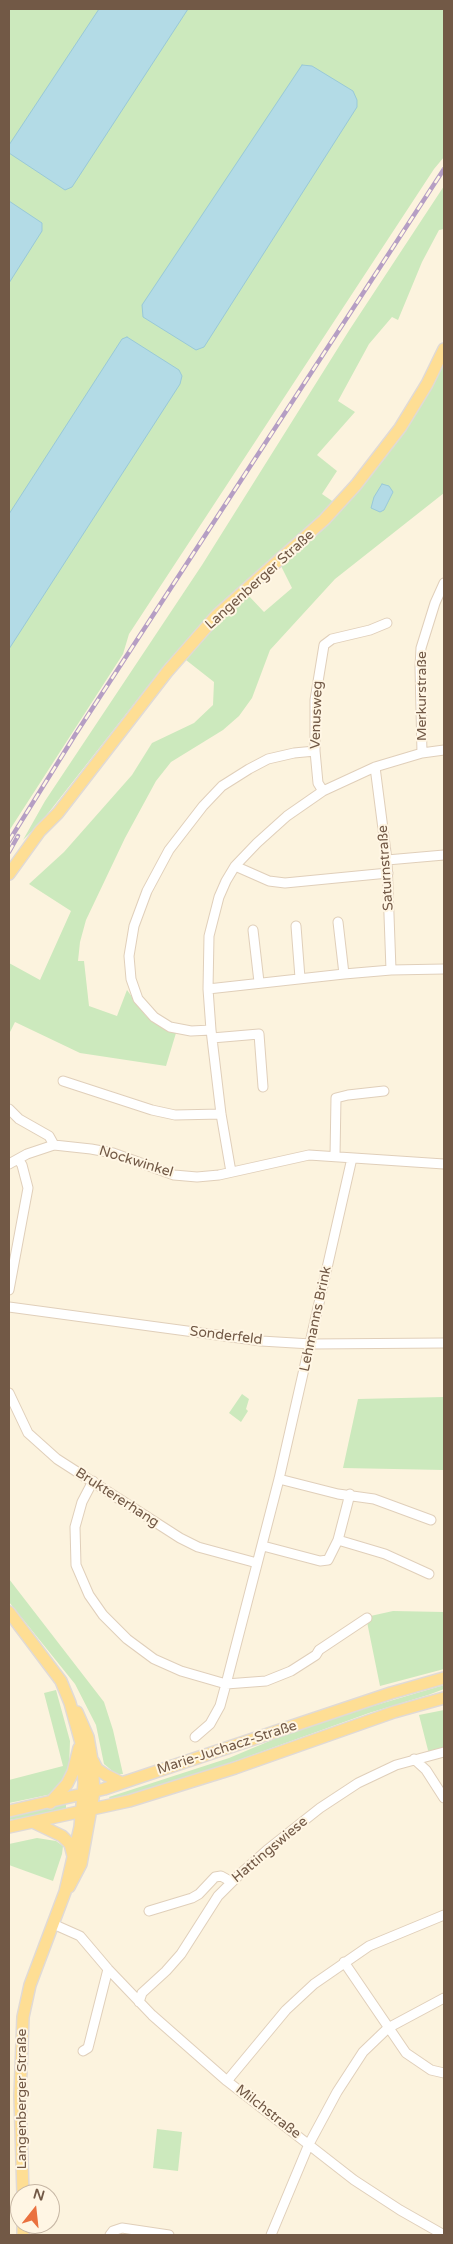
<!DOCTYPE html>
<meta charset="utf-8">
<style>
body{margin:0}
#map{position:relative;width:453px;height:2244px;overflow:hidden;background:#fcf3de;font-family:"Varela Round",sans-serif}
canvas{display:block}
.frame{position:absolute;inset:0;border:10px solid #725946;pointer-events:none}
.north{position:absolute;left:10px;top:2184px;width:50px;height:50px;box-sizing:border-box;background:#fff6e4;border:1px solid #c7b7a5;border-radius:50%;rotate:16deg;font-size:14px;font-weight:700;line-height:20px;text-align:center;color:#725946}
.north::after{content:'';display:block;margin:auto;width:18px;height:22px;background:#ea713f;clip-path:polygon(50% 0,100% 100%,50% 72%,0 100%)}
</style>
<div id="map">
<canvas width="453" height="2244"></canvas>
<div class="frame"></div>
<div class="north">N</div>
</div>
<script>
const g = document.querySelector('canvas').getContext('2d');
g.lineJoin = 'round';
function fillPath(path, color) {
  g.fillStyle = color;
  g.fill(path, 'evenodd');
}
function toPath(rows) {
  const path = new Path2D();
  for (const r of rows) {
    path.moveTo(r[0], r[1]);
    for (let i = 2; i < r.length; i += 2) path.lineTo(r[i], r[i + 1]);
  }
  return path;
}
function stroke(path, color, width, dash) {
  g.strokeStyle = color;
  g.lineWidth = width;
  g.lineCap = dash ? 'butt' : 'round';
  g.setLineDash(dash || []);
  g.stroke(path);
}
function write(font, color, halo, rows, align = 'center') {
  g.font = font + ' "Varela Round",sans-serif';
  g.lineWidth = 4;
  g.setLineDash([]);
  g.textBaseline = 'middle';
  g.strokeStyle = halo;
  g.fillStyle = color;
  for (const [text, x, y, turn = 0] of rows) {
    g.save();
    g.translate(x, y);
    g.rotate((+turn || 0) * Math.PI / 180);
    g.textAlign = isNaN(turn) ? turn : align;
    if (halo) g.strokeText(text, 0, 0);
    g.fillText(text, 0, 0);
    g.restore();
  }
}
fillPath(toPath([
 [9,9,444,9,444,157,434,169,129,634,123,654,9,831],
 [444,186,444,229,439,230,422,262,398,320,392,317,369,344,338,401,355,412,317,455,337,471,322,494,338,505,216,614,167,662,42,821,23,840,45,801,202,565,350,329],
 [444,351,444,493,335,579,270,650,252,698,239,716,223,730,171,762,156,781,125,838,86,920,80,942,78,961,84,961,89,1006,117,1016,127,990,146,1016,176,1033,166,1066,80,1053,15,1022,9,1034,9,963,40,980,71,911,29,884,64,852,132,775,152,743,194,723,213,705,214,682,186,660,225,614,248,595,264,612,292,588,279,562,357,485],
 [242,1394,249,1399,246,1409,248,1411,241,1422,229,1413],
 [444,1397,444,1470,343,1468,358,1399],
 [9,1579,104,1702,113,1730,123,1774,116,1774,104,1764,96,1725,75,1684,9,1602],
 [393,1611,444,1612,444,1669,380,1686,366,1617],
 [444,1685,444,1689,428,1695,369,1713,233,1762,111,1801,109,1797,229,1758,284,1735,366,1708],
 [56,1690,70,1741,69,1768,62,1781,52,1794,9,1803,9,1780,63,1766,44,1693],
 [444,1710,444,1751,429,1754,419,1715],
 [66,1803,66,1808,42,1815,9,1820,9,1816],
 [37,1838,56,1841,63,1846,62,1854,53,1881,9,1865,9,1844],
 [157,2129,182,2132,178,2171,153,2168]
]), '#cce9bd');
const water = toPath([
 [99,9,188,9,72,187,65,190,9,153,9,145,99,9],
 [302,65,312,66,353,91,357,100,357,107,204,347,196,350,143,317,142,305,302,65],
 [9,201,42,223,42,231,9,283,9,201],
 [127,337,179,370,182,376,180,384,9,649,9,514,122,339,127,337],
 [382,484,389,486,393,492,384,510,380,512,371,508,374,497,382,484]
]);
fillPath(water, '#b3dbe6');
stroke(water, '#99c9d8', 1);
const minor = toPath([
 [422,753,420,667,421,648,435,603,444,583],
 [375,767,387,860,391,970],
 [323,791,318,783,315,751,315,700,324,645,332,639,370,630,387,623],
 [387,860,444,855],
 [235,866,269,881,285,883,388,873],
 [338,922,344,974],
 [296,926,300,978],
 [253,930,259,982],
 [208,989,344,974,391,970,444,969],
 [211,1030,191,1031,170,1027,154,1017,138,999,131,979,129,956,134,926,147,891,169,850,203,806,222,786,249,769,268,759,294,753,315,751],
 [212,1038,259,1034,263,1087],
 [63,1081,152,1110,175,1115,221,1114],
 [9,1109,19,1119,49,1136,54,1145],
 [335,1156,336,1098,348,1095,384,1091],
 [9,1164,27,1154,54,1145,91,1149,113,1153,174,1175,197,1177,219,1175,309,1155,444,1164],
 [231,1172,221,1114,211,1030,208,989,209,936,219,897,226,881,235,866,257,843,287,816,323,791,375,767,422,753,444,750],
 [9,1290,28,1188,22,1165,18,1159],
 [9,1307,261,1341,311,1344,444,1343],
 [9,1393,28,1433,57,1459,180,1538,198,1547,257,1563],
 [279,1479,338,1494,374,1499,431,1520],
 [93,1481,82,1502,75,1527,76,1565,89,1595,103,1615,127,1639,154,1659,181,1671,226,1684,266,1681,291,1671,316,1655,319,1650,367,1618],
 [338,1540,385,1554,429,1574],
 [263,1546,320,1561,328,1560,338,1540,350,1494],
 [195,1737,210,1724,220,1706,226,1684,279,1479,352,1158],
 [414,1759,426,1770,444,1798],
 [149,1911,192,1898,199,1894,215,1877,221,1876,232,1882],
 [53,1924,80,1936,108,1969,152,2015,227,2081,354,2180,400,2210,444,2235],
 [344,1962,406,2053,431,2070,444,2073],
 [139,2002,142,1993,166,1971,181,1954,218,1896,240,1874,267,1850,320,1808,358,1783,396,1765,444,1752],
 [83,2051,88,2048,108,1969],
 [227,2081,286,2010,314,1984,369,1946,444,1915],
 [110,2235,113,2231,122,2228,169,2235],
 [271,2235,309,2144,337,2092,363,2052,388,2028,444,1998]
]);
const major = toPath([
 [9,874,40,831,58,813,167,672,217,615,324,520,356,485,400,428,427,384,444,349],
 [9,1612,61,1681,70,1703,81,1743,84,1783,80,1827,65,1892,30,1985,23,2017,20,2096,23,2194],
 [93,1761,97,1769,106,1775,122,1783],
 [50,1803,67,1784,73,1772,79,1748],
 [9,1811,104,1789,391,1693,444,1678],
 [35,1823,62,1836,70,1844,73,1856],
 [9,1827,129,1801,235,1768,394,1712,444,1698],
 [69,1887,81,1864,94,1792,92,1760,88,1737,77,1712],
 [23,2224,23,2235]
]);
stroke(minor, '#e0cfba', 11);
stroke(major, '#e0dad6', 14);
stroke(minor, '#fff', 9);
stroke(major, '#fede94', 11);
const rail = toPath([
 [9,841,75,735,444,169],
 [9,852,18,836]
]);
stroke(rail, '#b59ec4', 4.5);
stroke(rail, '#fff6e4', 2.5, [8]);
write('14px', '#725946', '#fff6e4', [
 ["Langenberger Straße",260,580,-42],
 ["Merkurstraße",422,696,-90],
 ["Venusweg",317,715,-88],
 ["Saturnstraße",386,868,-94],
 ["Nockwinkel",136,1162,17],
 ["Lehmanns Brink",316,1319,-78],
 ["Sonderfeld",226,1336,7],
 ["Bruktererhang",117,1498,33],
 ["Marie-Juchacz-Straße",227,1748,-18],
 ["Hattingswiese",270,1850,-40],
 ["Langenberger Straße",22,2099,-90],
 ["Milchstraße",268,2112,38]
]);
</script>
